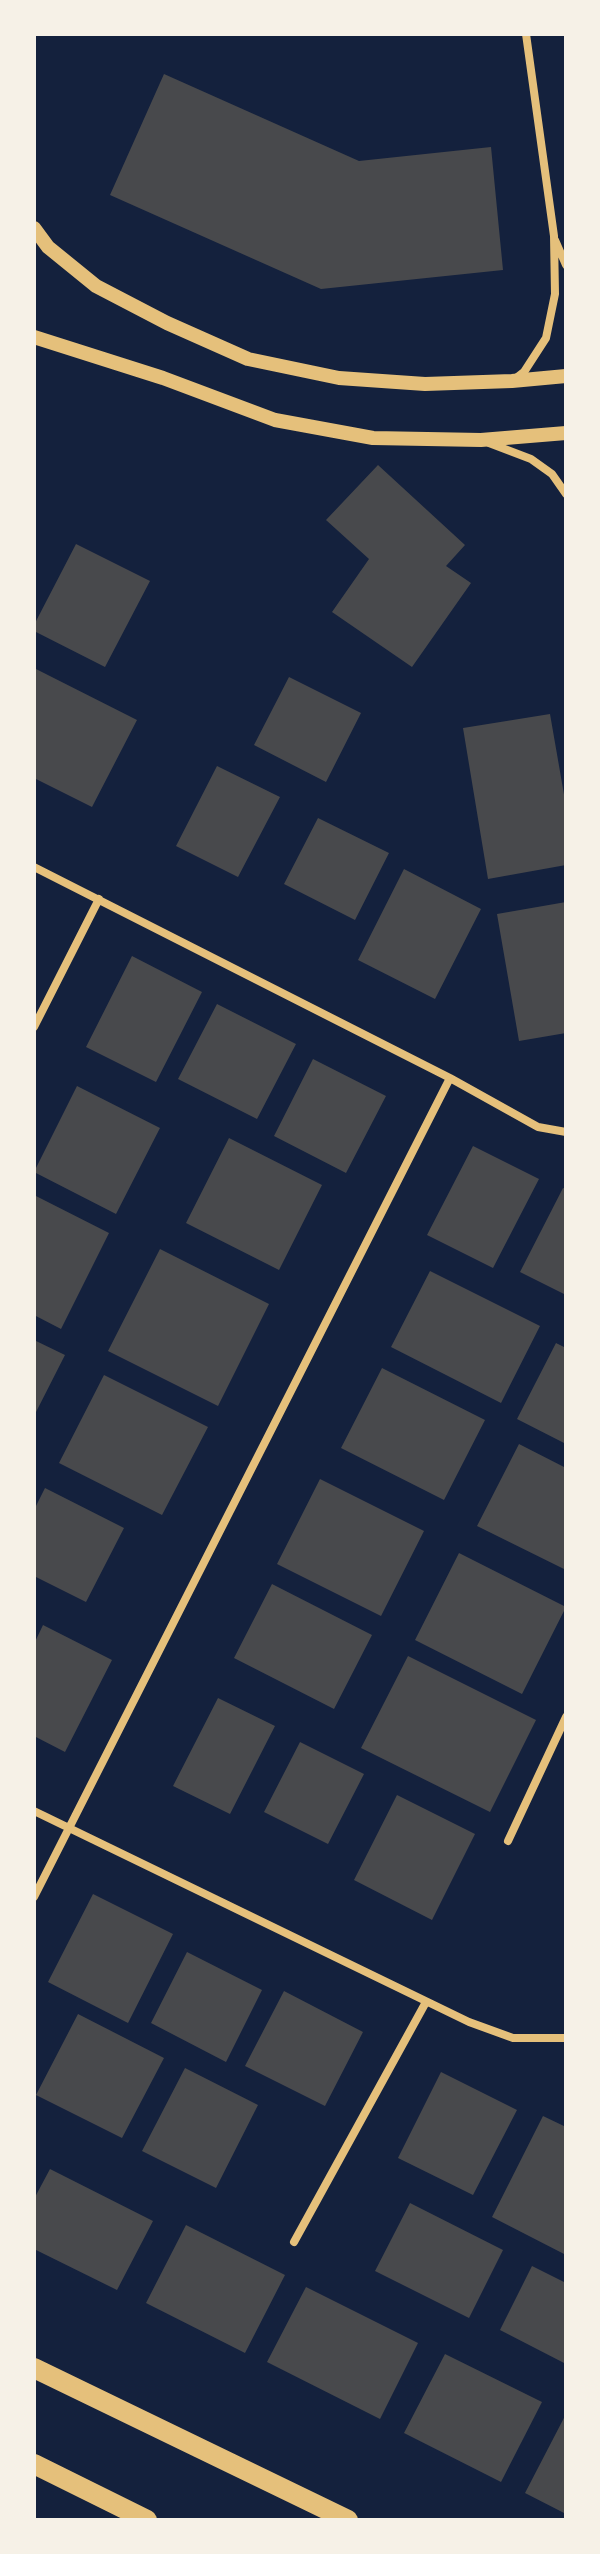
<!DOCTYPE html>
<style>
body{margin:0}
#map{position:relative;width:600px;height:2554px;overflow:hidden;background:#14213d;font-family:Arial,sans-serif}
canvas{display:block}
.frame{position:absolute;inset:0;border:36px solid #f6f1e7;pointer-events:none}
</style>
<div id="map">
<canvas width="600" height="2554"></canvas>
<div class="frame"></div>
</div>
<script>
const g = document.querySelector('canvas').getContext('2d');
g.lineJoin = 'round';
function fillPath(path, color) {
  g.fillStyle = color;
  g.fill(path, 'evenodd');
}
function toPath(rows) {
  const path = new Path2D();
  for (const r of rows) {
    path.moveTo(r[0], r[1]);
    for (let i = 2; i < r.length; i += 2) path.lineTo(r[i], r[i + 1]);
  }
  return path;
}
function stroke(path, color, width, dash) {
  g.strokeStyle = color;
  g.lineWidth = width;
  g.lineCap = dash ? 'butt' : 'round';
  g.setLineDash(dash || []);
  g.stroke(path);
}
fillPath(toPath([
 [164,74,359,161,491,147,503,270,321,289,110,195],
 [378,465,465,545,446,566,471,583,412,667,332,612,369,559,326,520],
 [76,544,150,581,105,667,34,631,34,625],
 [34,668,137,720,92,807,34,778],
 [289,677,361,713,326,782,254,745],
 [550,714,566,806,566,865,488,879,463,728],
 [217,766,280,797,238,877,176,846],
 [318,818,389,853,355,920,284,884],
 [404,869,481,909,435,999,358,960],
 [566,902,566,1033,519,1041,497,914],
 [132,956,202,992,156,1082,86,1047],
 [217,1004,296,1044,257,1119,178,1079],
 [313,1059,386,1096,346,1173,274,1136],
 [77,1086,160,1128,116,1214,34,1172],
 [229,1138,322,1185,279,1270,186,1223],
 [473,1146,539,1179,493,1268,427,1235],
 [563,1188,566,1189,566,1295,520,1272],
 [34,1195,109,1233,61,1329,34,1315],
 [160,1249,269,1304,218,1406,108,1351],
 [430,1271,540,1326,501,1403,391,1347],
 [34,1340,65,1355,34,1416],
 [556,1343,566,1348,566,1444,517,1419],
 [382,1368,485,1420,444,1500,341,1448],
 [104,1375,208,1427,162,1515,59,1463],
 [519,1444,566,1468,566,1570,477,1526],
 [320,1479,424,1531,381,1616,277,1564],
 [45,1488,124,1528,86,1602,34,1576,34,1510],
 [459,1553,566,1607,522,1694,415,1640],
 [272,1584,372,1635,334,1709,234,1658],
 [43,1625,112,1660,65,1752,34,1736,34,1644],
 [408,1656,536,1720,490,1812,361,1748],
 [218,1698,275,1726,230,1814,173,1786],
 [300,1742,364,1774,328,1844,264,1812],
 [397,1795,475,1834,432,1920,354,1880],
 [93,1894,173,1934,128,2023,48,1982],
 [187,1952,262,1990,226,2062,151,2023],
 [284,1991,363,2032,325,2106,245,2066],
 [78,2014,164,2058,122,2138,36,2095],
 [185,2068,258,2105,216,2188,142,2151],
 [441,2072,517,2110,473,2195,398,2158],
 [543,2116,566,2127,566,2255,492,2217],
 [50,2169,153,2221,117,2290,34,2249,34,2199],
 [410,2203,503,2250,469,2318,375,2271],
 [186,2225,285,2275,245,2353,146,2303],
 [532,2266,566,2283,566,2364,500,2330],
 [306,2287,418,2343,380,2419,267,2362],
 [445,2354,542,2402,501,2482,404,2433],
 [566,2414,566,2514,525,2493]
]), '#48494c');
stroke(toPath([
 [555,240,566,265],
 [515,379,524,372,546,338,555,294,554,236,526,34],
 [489,443,531,459,552,474,566,494],
 [34,867,450,1078,538,1127,566,1132],
 [34,1027,99,899],
 [34,1811,469,2022,513,2038,566,2038],
 [508,1841,566,1717],
 [34,1897,450,1078],
 [294,2242,426,2002]
]), '#e5c07b', 8);
stroke(toPath([
 [34,228,48,247,96,286,167,323,248,359,339,378,425,384,512,381,566,376],
 [34,337,163,378,275,420,373,438,481,440,566,433]
]), '#e5c07b', 14);
stroke(toPath([
 [34,2368,348,2520],
 [34,2464,147,2520]
]), '#e5c07b', 20);
</script>
